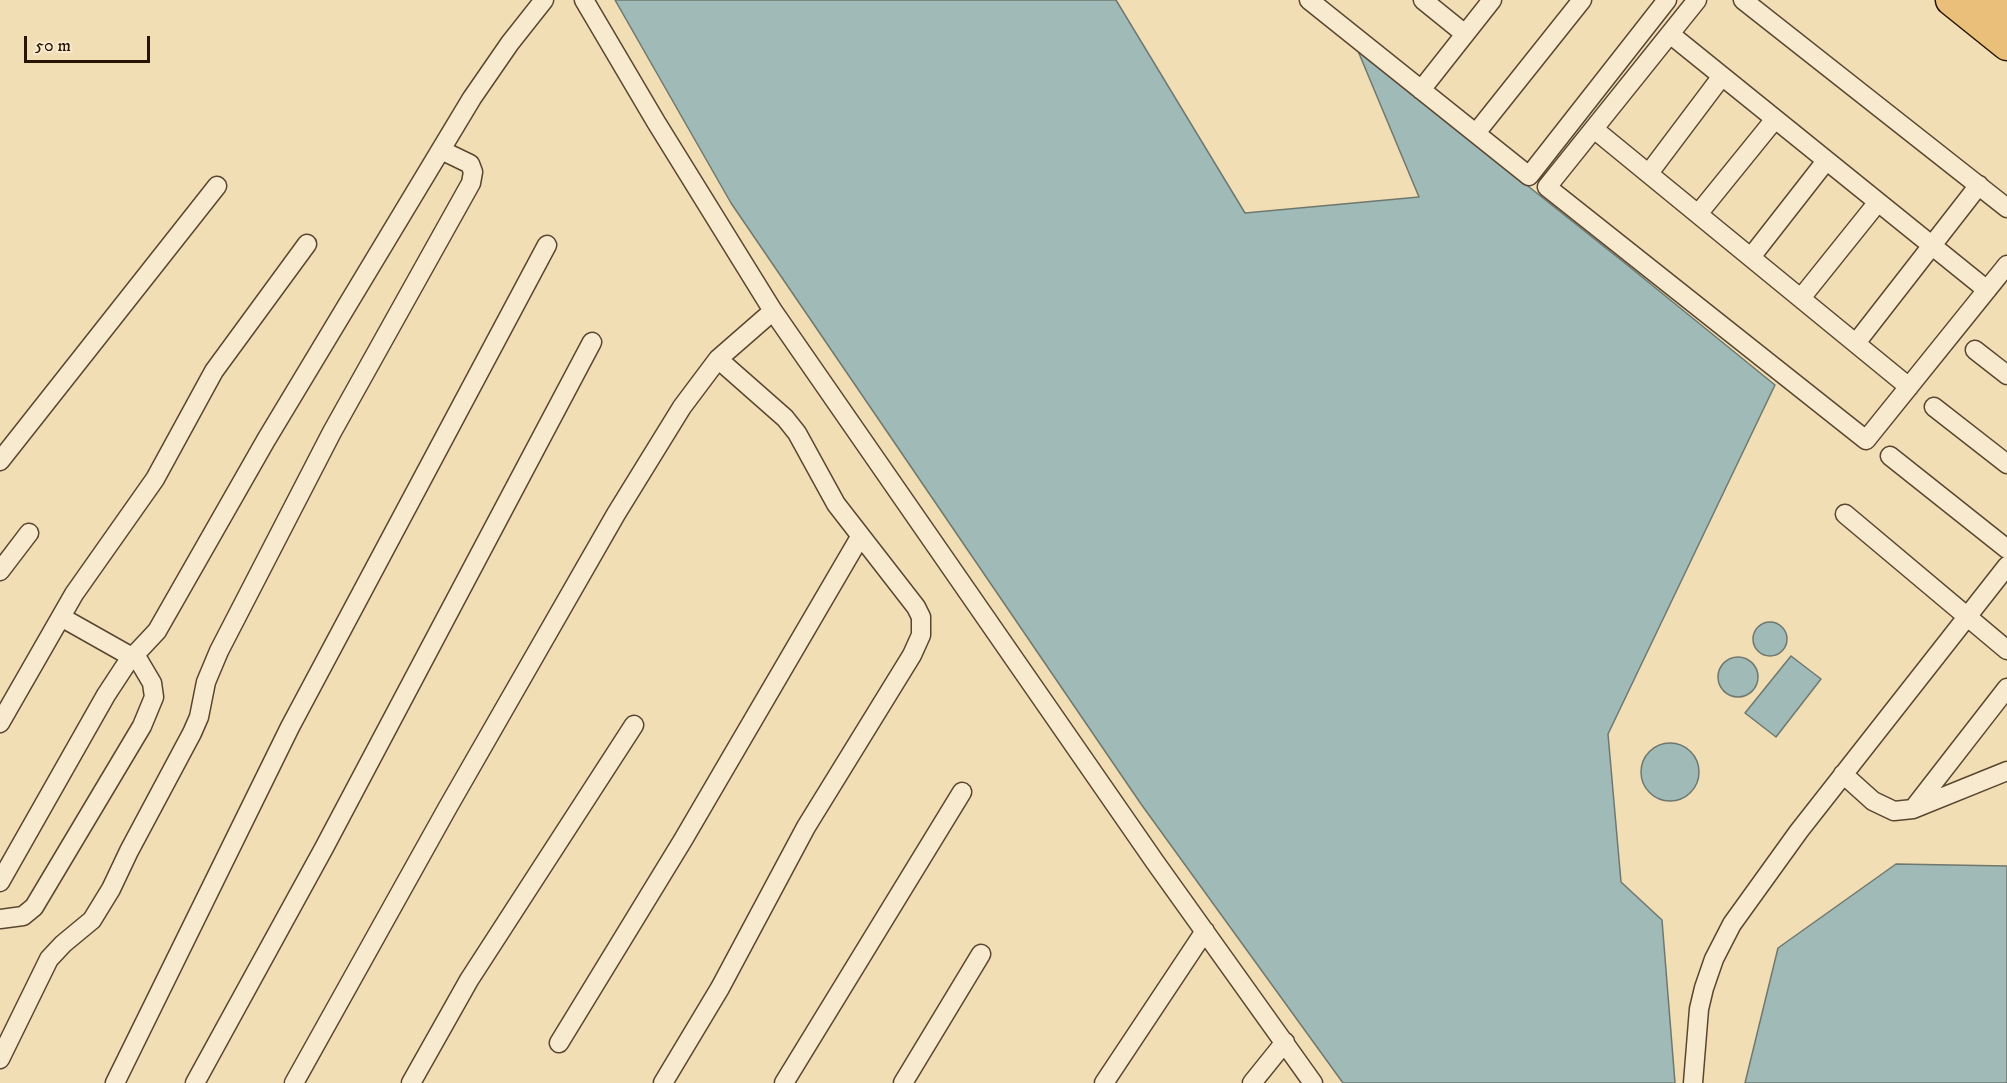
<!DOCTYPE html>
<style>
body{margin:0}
#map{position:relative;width:2007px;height:1083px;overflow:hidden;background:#f2deb5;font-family:"IM FELL DW Pica",serif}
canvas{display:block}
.scale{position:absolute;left:24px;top:36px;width:126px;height:27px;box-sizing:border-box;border:3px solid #281403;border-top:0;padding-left:8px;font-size:18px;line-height:21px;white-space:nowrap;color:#281403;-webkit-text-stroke:4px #f7eacf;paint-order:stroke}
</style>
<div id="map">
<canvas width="2007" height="1083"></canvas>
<div class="scale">50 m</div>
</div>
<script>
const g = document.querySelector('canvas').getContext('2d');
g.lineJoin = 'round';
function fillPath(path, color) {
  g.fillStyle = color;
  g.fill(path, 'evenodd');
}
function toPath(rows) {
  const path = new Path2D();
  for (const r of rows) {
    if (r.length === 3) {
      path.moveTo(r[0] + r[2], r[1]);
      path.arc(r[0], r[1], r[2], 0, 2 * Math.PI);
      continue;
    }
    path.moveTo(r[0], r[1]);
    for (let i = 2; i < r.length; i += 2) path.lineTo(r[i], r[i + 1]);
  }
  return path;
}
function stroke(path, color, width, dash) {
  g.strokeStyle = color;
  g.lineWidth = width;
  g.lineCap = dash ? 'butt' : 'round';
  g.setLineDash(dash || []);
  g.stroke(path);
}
const water = toPath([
 [615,0,1116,0,1245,213,1419,197,1358,51,1626,264,1775,385,1608,734,1621,882,1662,920,1675,1083,1343,1083,1141,804,731,203,615,0],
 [1770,639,17],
 [1791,656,1821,679,1776,737,1745,713,1791,656],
 [1738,677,20],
 [1670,772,29],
 [1896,864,2007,866,2007,1083,1745,1083,1778,948,1896,864]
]);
fillPath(water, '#9fbab7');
stroke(water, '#6f786f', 1.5);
const street = toPath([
 [584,0,656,122,773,311,1155,862,1313,1083],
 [1309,0,1529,176,1667,0],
 [1423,0,1465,34],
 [1697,0,1547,187,1866,440,2007,265],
 [1743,0,2007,208],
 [1670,34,1987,290],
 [1421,90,1492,0],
 [1594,129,1909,387],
 [1476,133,1582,0],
 [1649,173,1722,76],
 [1698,214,1775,119],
 [1751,257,1826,161],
 [1801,298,1878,202],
 [1856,343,1979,185],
 [1975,350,2007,375],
 [1934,407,2007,464],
 [1890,456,2007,549],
 [0,461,217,186],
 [1845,514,2007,650],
 [0,571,29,533],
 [0,723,74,594,155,479,214,371,307,244],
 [1843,774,1873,801,1894,811,1913,809,2007,771],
 [1913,809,2007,688],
 [0,882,106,695,127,663,157,631,266,440,472,98,510,43,544,0],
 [0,919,23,916,34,907,142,726,154,697,152,683,139,661,61,617],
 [559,1043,683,840,860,537],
 [0,1059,49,959,63,944,92,920,111,889,129,851,192,733,199,717,206,682,219,651,332,432,471,183,473,172,470,164,441,150],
 [115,1083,290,727,547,245],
 [195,1083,324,848,592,342],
 [294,1083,448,807,616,514,682,407,718,359,773,311],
 [411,1083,469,980,634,725],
 [663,1083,720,988,806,827,912,655,921,635,921,617,916,607,836,504,797,433,785,418,718,359],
 [784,1083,962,792],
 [903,1083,981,954],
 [1104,1083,1205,931],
 [1252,1083,1285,1042],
 [1693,1083,1699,1009,1704,988,1714,959,1732,924,1799,831,2007,566]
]);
const primary = toPath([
 [1951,0,2007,45],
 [1986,0,2007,17]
]);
stroke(street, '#5a4630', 21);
stroke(primary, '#281403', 33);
stroke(street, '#f7eacf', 18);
stroke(primary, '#e9bf7a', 30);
</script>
